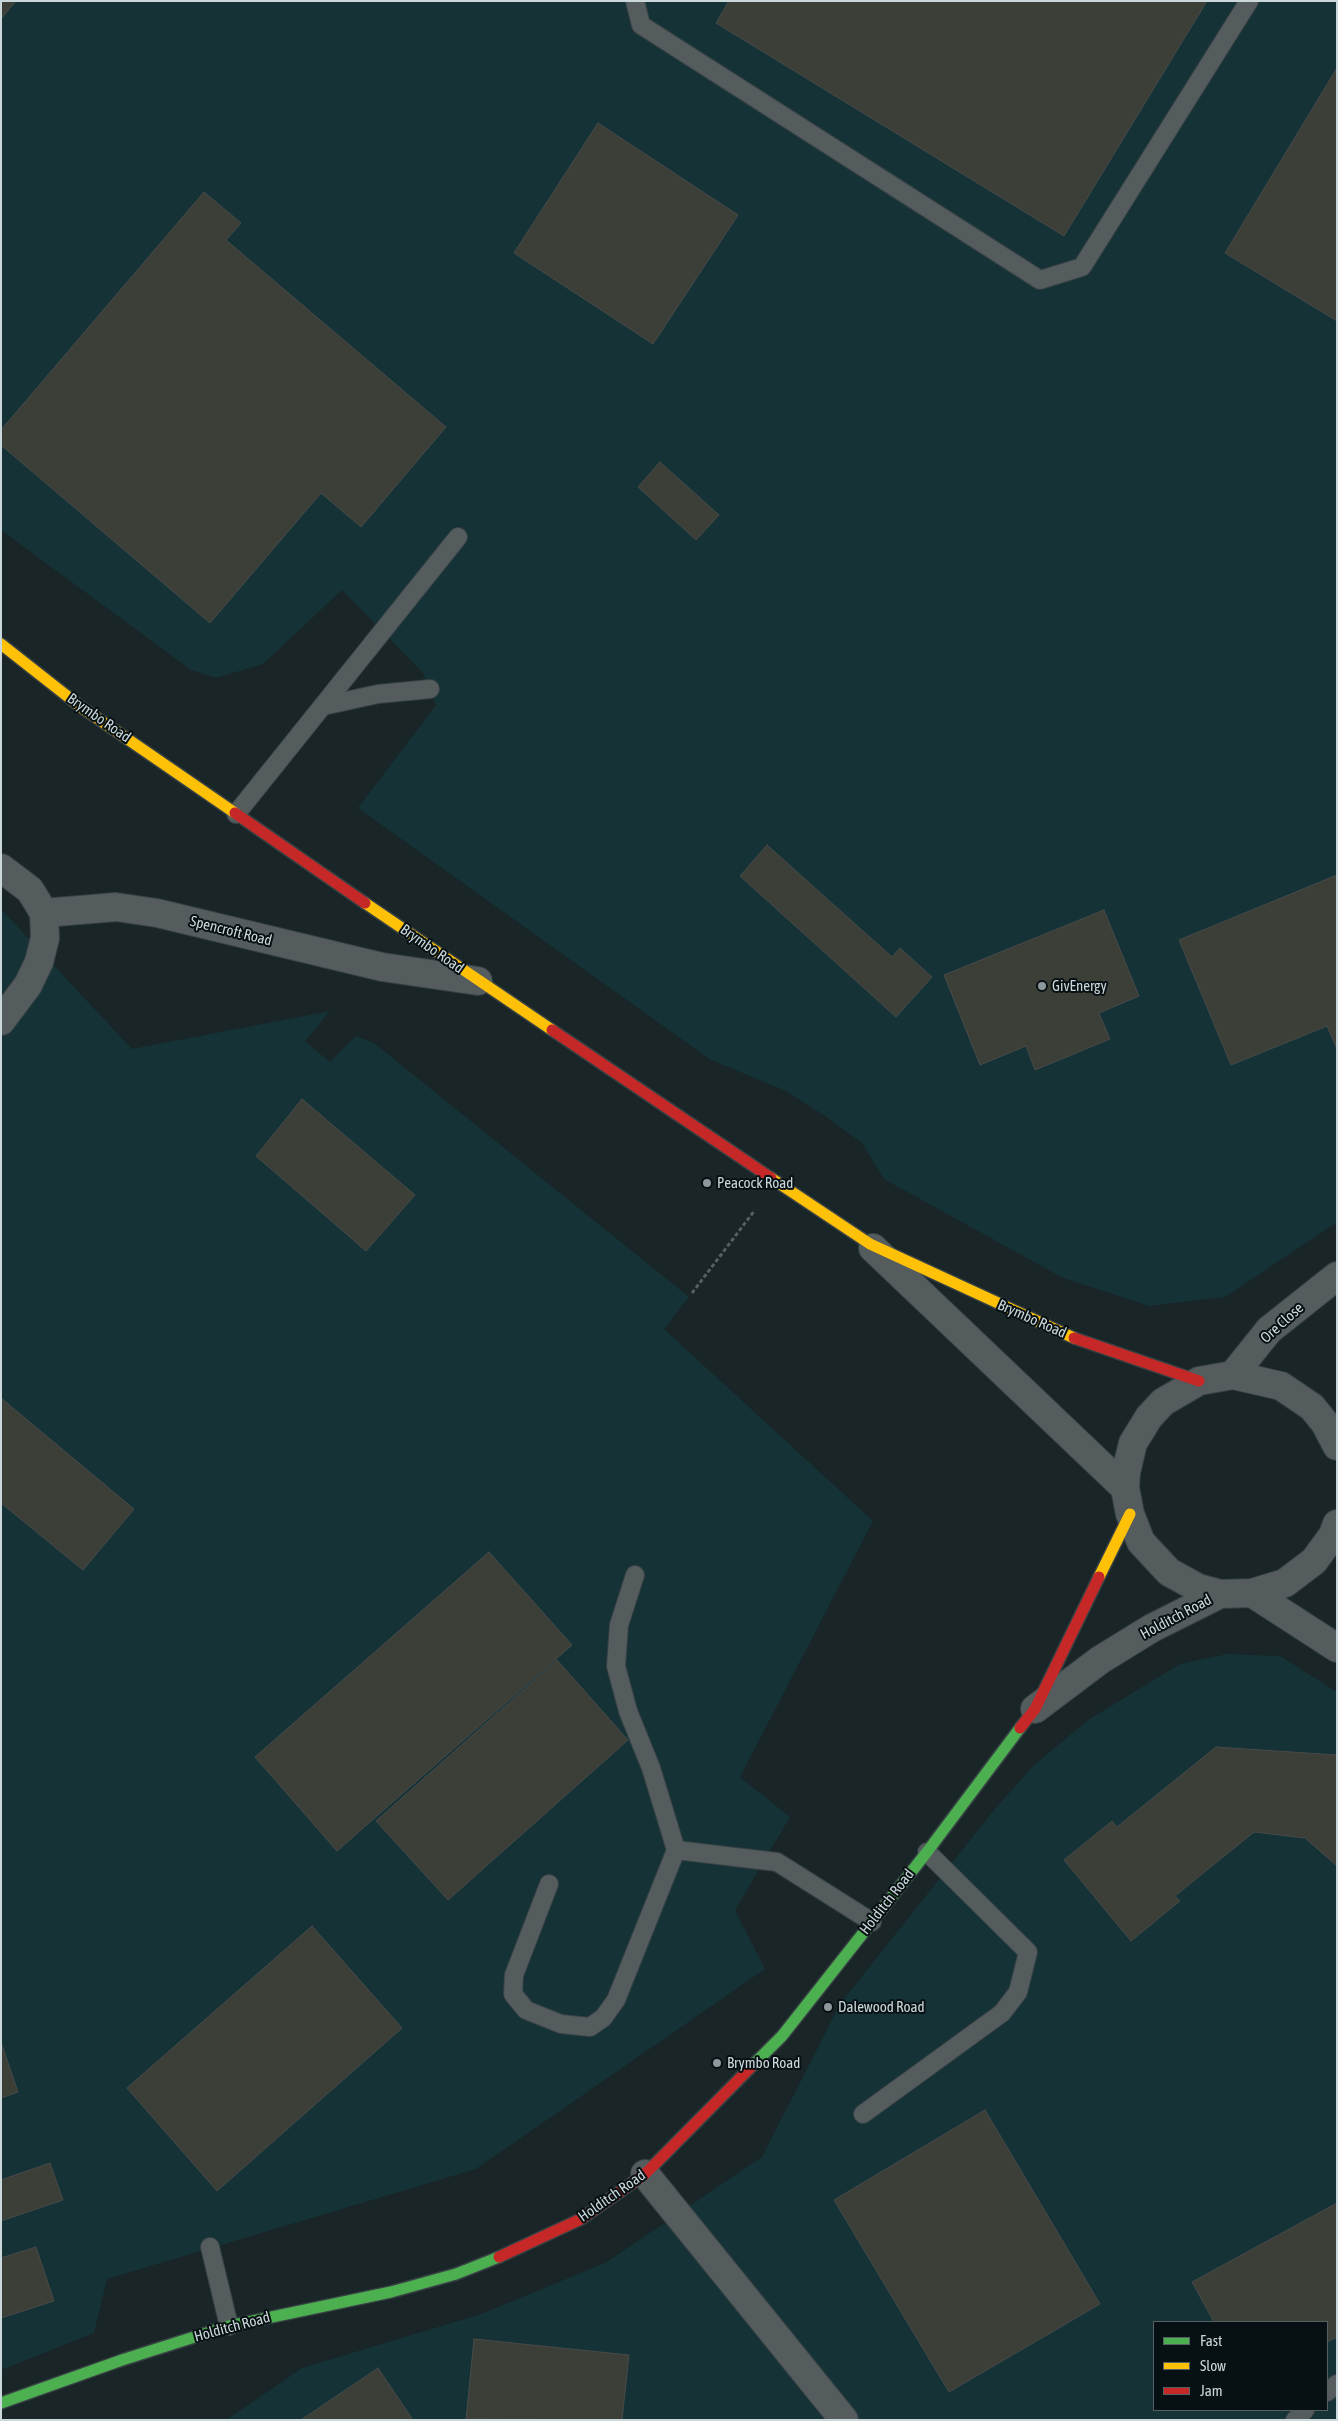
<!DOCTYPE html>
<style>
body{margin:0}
#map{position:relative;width:1338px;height:2421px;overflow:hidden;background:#192527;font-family:"Asap Condensed",sans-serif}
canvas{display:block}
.frame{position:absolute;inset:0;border:2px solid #cbd8db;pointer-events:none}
.legend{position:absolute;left:1153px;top:2321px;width:175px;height:90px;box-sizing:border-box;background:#071012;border:1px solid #556062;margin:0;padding:6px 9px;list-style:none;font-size:15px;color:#cbd8db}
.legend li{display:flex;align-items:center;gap:10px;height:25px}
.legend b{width:25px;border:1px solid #556062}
</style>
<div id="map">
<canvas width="1338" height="2421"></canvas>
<div class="frame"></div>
<ul class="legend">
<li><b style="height:6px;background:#4caf50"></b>Fast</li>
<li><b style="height:6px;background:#ffc107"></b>Slow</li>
<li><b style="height:6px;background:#c62828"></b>Jam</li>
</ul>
</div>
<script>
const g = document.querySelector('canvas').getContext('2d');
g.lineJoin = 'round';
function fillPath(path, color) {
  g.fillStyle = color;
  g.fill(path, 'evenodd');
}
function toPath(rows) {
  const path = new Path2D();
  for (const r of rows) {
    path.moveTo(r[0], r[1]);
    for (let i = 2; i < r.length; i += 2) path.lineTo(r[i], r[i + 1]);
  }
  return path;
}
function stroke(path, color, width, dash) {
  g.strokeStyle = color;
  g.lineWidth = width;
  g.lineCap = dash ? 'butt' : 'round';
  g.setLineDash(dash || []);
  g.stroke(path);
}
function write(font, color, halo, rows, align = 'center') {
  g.font = font + ' "Asap Condensed",sans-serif';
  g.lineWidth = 4;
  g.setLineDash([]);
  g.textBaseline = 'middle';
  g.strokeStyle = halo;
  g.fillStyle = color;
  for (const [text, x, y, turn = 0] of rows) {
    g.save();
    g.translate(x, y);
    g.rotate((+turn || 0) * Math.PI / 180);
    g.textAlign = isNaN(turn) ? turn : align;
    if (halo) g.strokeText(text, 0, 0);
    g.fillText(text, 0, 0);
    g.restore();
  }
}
fillPath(toPath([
 [1,1,1337,1,1337,1222,1225,1297,1149,1306,1063,1278,884,1179,862,1143,825,1116,786,1091,711,1060,358,808,436,705,423,673,342,590,263,664,216,678,191,670,1,530],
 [1,909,132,1049,330,1011,305,1041,330,1062,356,1036,374,1043,689,1297,664,1329,873,1521,740,1777,790,1817,735,1910,765,1969,476,2169,107,2279,94,2333,1,2370],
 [1227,1654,1280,1656,1337,1692,1337,2420,226,2420,302,2368,481,2314,605,2263,762,2157,840,2004,994,1810,1034,1765,1088,1720,1180,1664],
 [1154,2322,1327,2322,1327,2410,1154,2410]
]), '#153237');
const building = toPath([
 [1,1,16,1,1,19,1,1],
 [729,1,1207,1,1064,236,716,23,729,1],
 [1337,68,1337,321,1225,253,1337,68],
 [598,123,738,215,653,344,514,253,598,123],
 [204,192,241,223,226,240,446,427,361,527,321,493,210,623,1,445,1,430,204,192],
 [660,462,719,515,696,540,638,487,660,462],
 [767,845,892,957,900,948,932,977,896,1017,740,876,767,845],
 [1337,875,1337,1049,1327,1026,1231,1065,1179,940,1337,875],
 [1104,910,1139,996,1099,1013,1110,1039,1035,1070,1026,1046,980,1065,944,975,1104,910],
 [302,1099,415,1195,366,1251,256,1156,302,1099],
 [1,1398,134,1509,83,1570,1,1503,1,1398],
 [489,1552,572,1645,337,1851,255,1757,489,1552],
 [557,1660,628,1740,448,1900,376,1821,557,1660],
 [1216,1747,1337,1755,1337,1866,1305,1838,1254,1832,1175,1896,1180,1901,1131,1941,1064,1860,1112,1821,1117,1827,1216,1747],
 [312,1926,402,2028,217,2191,127,2088,312,1926],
 [1,2042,18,2092,1,2098,1,2042],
 [985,2110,1100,2304,949,2392,834,2200,985,2110],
 [50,2163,63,2200,1,2221,1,2180,50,2163],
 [1337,2203,1337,2337,1327,2342,1327,2322,1214,2322,1192,2282,1337,2203],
 [36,2247,54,2301,1,2318,1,2258,36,2247],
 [474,2339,629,2355,622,2420,466,2419,474,2339],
 [378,2368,413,2420,301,2420,378,2368]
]);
fillPath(building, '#3c3e38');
stroke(building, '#474a49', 1);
const lane = toPath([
 [635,1,641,25,1040,280,1082,267,1249,1],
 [323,706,378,694,430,689],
 [236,814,458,537],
 [676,1850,777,1862,872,1922],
 [549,1884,514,1975,513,1994,526,2010,561,2024,590,2027,603,2018,616,2000,676,1850,651,1768,628,1711,616,1666,619,1625,635,1575],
 [863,2114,1002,2013,1018,1992,1028,1952,927,1852],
 [210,2247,229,2326],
 [1327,2392,1337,2384],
 [1295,2420,1305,2410]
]);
const street = toPath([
 [1,868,30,890,44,913,45,938,39,962,28,985,1,1021],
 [44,913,116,907,157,913,382,967,478,981],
 [873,1248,1125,1488],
 [1233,1375,1269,1330,1337,1276],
 [1337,1446,1325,1423,1312,1407,1281,1386,1233,1375,1199,1381,1163,1402,1149,1417,1133,1443,1126,1472,1125,1488,1130,1514,1141,1542,1169,1572,1198,1588,1220,1594,1252,1593,1285,1583,1314,1561,1333,1535,1337,1524],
 [1252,1593,1337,1648],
 [1035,1709,1100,1660,1152,1628,1220,1594],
 [645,2174,844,2420]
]);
const fast = toPath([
 [753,2065,782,2036,927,1852,1020,1728],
 [1,2403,122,2360,229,2326,391,2292,456,2274,499,2257]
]);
const slow = toPath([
 [1,644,81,707,235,813],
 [365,903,552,1030],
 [771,1178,870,1244,1074,1338],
 [1099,1577,1130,1514]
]);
const jam = toPath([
 [235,813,365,903],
 [552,1030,771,1178],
 [1074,1338,1199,1381],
 [1020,1728,1035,1709,1099,1577],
 [499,2257,581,2219,645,2174,753,2065]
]);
stroke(lane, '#384244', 20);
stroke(street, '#384244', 30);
stroke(fast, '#384244', 14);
stroke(slow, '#384244', 14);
stroke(jam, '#384244', 14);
stroke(toPath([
 [692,1293,755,1210]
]), '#555e60', 3, [4, 2.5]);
stroke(lane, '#545c5e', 18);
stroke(street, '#545c5e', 28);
stroke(fast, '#4caf50', 11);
stroke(slow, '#ffc107', 11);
stroke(jam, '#c62828', 11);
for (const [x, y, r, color] of [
 [1042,986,5,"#8d999c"],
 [707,1183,5,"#8d999c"],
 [828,2007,5,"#8d999c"],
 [717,2063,5,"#8d999c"]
]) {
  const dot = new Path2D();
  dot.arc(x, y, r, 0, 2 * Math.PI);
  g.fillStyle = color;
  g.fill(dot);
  stroke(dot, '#071012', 2);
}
write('15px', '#cbd8db', '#071012', [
 ["Brymbo Road",99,718,35],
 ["Spencroft Road",231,931,14],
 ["Brymbo Road",432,949,35],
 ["Brymbo Road",1032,1319,24],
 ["Ore Close",1282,1323,-42],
 ["Holditch Road",1176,1617,-28],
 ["Holditch Road",887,1902,-52],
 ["Holditch Road",612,2196,-35],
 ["Holditch Road",232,2327,-15]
]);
write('15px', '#cbd8db', '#071012', [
 ["GivEnergy",1052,986],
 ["Peacock Road",717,1183],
 ["Dalewood Road",838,2007],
 ["Brymbo Road",727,2063]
], 'left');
</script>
